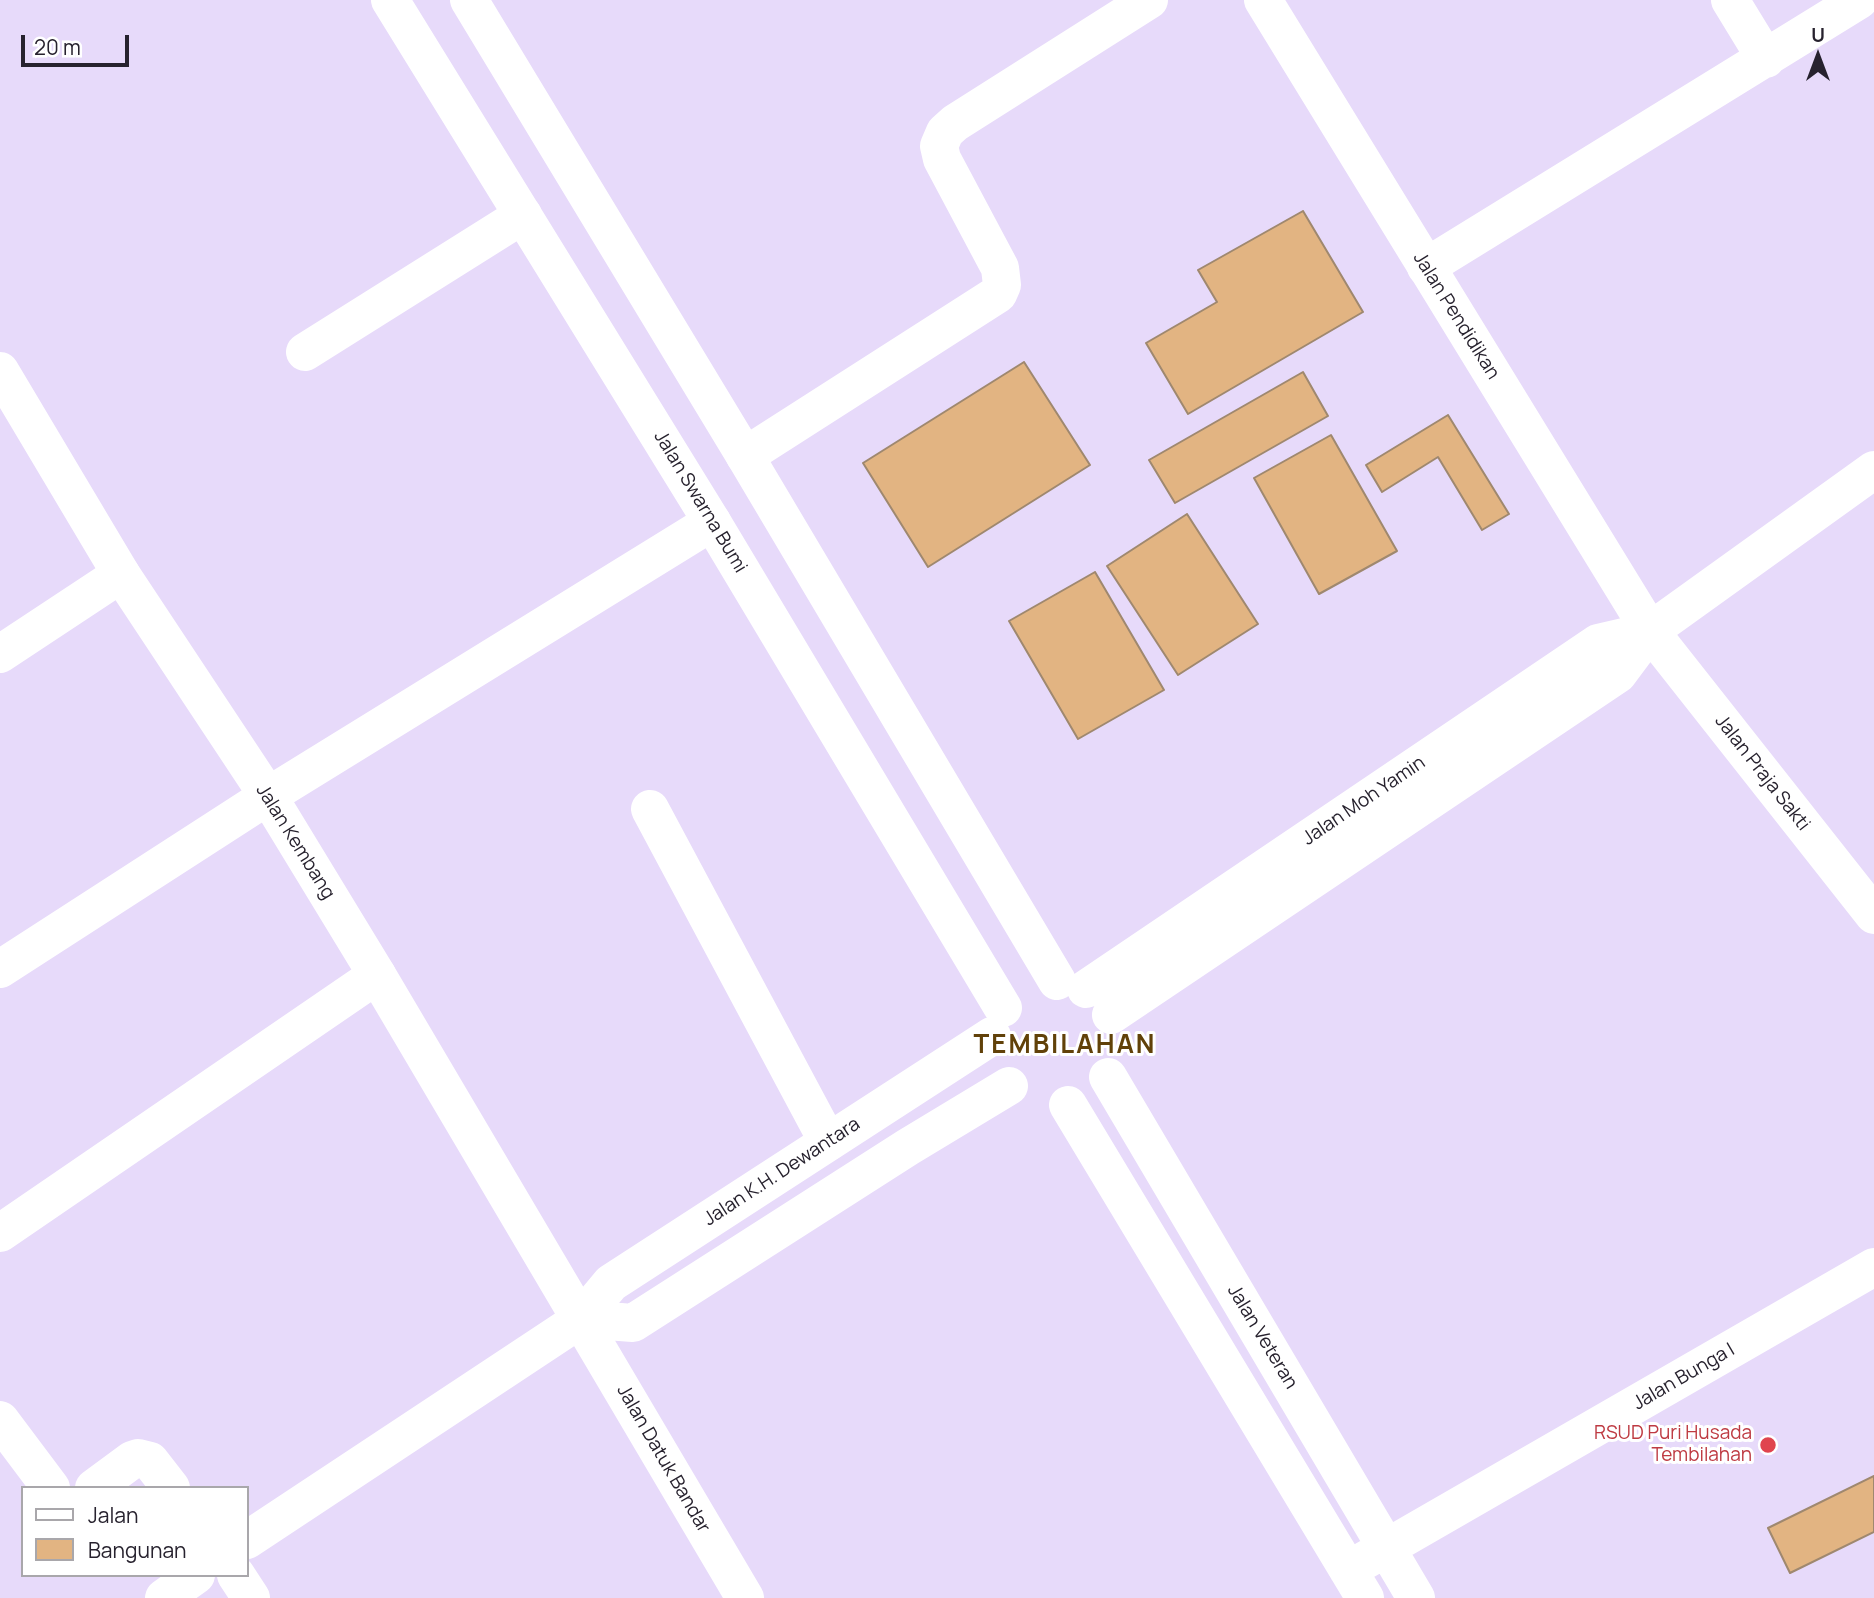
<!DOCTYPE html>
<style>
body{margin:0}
#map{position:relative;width:1874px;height:1598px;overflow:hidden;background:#e7dafa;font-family:Manrope,sans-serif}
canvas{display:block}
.legend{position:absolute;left:21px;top:1486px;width:228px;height:91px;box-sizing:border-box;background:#fff;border:2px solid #a9a7ab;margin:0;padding:9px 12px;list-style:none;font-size:21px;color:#27222e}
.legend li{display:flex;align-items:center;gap:14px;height:35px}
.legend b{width:35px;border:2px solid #a9a7ab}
.north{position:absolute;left:1783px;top:21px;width:70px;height:70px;-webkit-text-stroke:5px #fff;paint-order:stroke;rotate:0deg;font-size:19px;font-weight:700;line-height:28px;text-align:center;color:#27222e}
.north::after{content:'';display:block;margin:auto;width:24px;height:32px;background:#27222e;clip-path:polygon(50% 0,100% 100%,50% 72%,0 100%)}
.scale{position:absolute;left:21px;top:35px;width:108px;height:32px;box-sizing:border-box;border:4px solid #27222e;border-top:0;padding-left:9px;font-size:21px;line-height:24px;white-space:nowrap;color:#27222e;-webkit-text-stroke:5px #fff;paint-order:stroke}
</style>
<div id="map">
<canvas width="1874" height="1598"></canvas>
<ul class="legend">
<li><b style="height:9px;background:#fff"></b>Jalan</li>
<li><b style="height:19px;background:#e2b482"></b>Bangunan</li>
</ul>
<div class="north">U</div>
<div class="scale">20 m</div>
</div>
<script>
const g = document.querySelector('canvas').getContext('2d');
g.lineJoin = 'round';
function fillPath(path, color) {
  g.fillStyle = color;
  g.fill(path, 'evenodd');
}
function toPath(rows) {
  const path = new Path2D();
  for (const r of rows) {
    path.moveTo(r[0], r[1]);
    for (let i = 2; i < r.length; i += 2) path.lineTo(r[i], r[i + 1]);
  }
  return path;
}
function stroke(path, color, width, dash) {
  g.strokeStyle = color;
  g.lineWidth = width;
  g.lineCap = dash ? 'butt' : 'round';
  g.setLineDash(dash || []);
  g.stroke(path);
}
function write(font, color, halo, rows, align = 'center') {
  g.font = font + ' Manrope,sans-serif';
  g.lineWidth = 6;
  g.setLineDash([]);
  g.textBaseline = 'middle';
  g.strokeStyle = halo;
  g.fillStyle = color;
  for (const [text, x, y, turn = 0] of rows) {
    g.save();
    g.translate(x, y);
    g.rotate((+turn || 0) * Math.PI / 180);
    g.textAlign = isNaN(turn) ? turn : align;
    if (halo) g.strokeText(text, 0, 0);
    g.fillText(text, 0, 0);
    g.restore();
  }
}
const building = toPath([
 [1303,211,1363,312,1188,414,1146,343,1217,302,1198,270,1303,211],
 [1024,362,1090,465,928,567,863,463,1024,362],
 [1303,372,1328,416,1175,503,1149,460,1303,372],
 [1448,415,1509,514,1482,530,1438,457,1382,492,1366,465,1448,415],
 [1331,435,1397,551,1319,594,1254,478,1331,435],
 [1187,514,1258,624,1178,675,1107,566,1187,514],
 [1095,572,1164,690,1078,739,1009,621,1095,572],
 [1874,1476,1874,1532,1790,1573,1768,1528,1874,1476]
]);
fillPath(building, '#e2b482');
stroke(building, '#9f886f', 2);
stroke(toPath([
 [1730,0,1766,59],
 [1426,267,1859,0],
 [305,352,523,215],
 [745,456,998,294,1002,285,1000,268,942,159,939,146,945,132,955,123,1149,0],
 [0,654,121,574],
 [650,809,828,1142],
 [0,969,268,796,712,522],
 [0,1233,377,975],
 [0,1420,51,1488],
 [94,1488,132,1460,138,1458,150,1461,171,1488],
 [236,1575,251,1598]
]), '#fff', 38);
stroke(toPath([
 [390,0,712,522,1003,1008],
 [469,0,745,456,1057,981],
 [1263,0,1650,631,1874,915],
 [0,371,121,574,268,796,377,975,745,1598],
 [1086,989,1598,643,1650,631],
 [1111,1015,1618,674,1650,631,1874,470],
 [1108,1077,1416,1598],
 [1068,1105,1365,1598],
 [581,1319,633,1323,908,1147,1009,1086],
 [247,1540,581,1319,611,1283,992,1036],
 [1348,1570,1874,1267],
 [164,1598,196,1575]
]), '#fff', 38);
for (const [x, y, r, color] of [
 [1768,1445,9,"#e0444e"]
]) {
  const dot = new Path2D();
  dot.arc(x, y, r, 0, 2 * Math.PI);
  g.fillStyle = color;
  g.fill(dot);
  stroke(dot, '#fff', 2.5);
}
write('19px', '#27222e', '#fff', [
 ["Jalan Pendidikan",1456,316,58],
 ["Jalan Swarna Bumi",700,502,59],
 ["Jalan Praja Sakti",1762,773,52],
 ["Jalan Moh Yamin",1364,801,-34],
 ["Jalan Kembang",295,842,58],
 ["Jalan K.H. Dewantara",782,1172,-33],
 ["Jalan Veteran",1262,1337,59],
 ["Jalan Bunga I",1684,1377,-30],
 ["Jalan Datuk Bandar",663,1459,60]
]);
write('19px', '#be3a42', '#fff', [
 ["RSUD Puri Husada",1752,1434],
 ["Tembilahan",1752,1456]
], 'right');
g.letterSpacing = '2px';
write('bold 26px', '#614109', '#fff', [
 ["TEMBILAHAN",1065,1046]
]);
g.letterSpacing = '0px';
</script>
